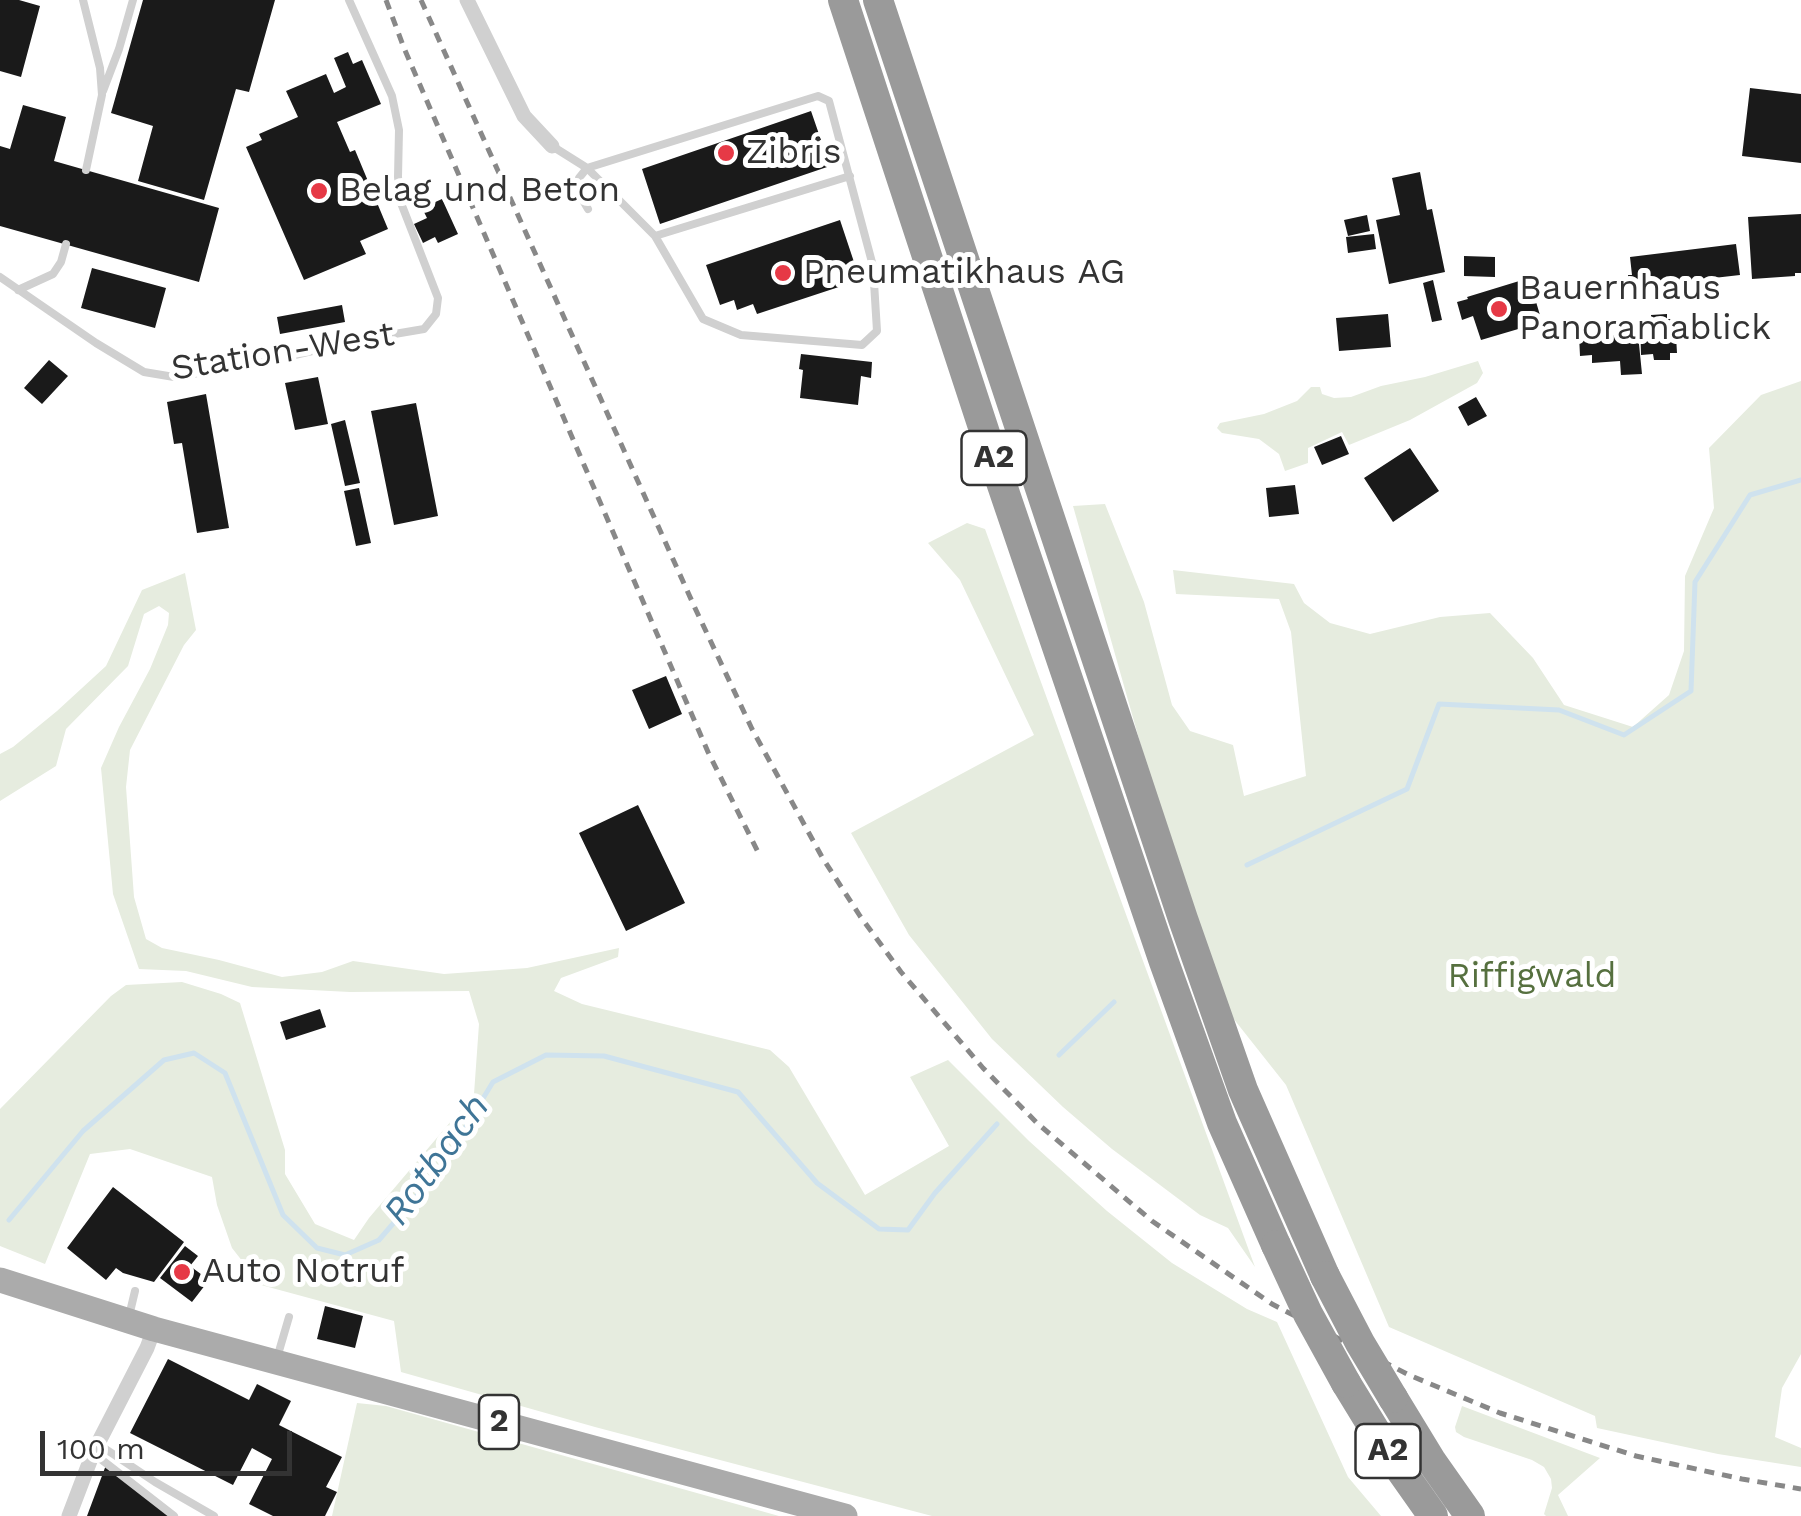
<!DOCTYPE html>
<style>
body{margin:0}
#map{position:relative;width:1801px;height:1516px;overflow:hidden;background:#fff;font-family:"Work Sans",sans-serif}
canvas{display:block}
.scale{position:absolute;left:40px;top:1431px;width:252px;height:45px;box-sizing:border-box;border:5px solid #333;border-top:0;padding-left:12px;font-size:30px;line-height:35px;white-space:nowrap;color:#333;-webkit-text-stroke:8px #fff;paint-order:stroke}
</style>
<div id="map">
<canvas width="1801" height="1516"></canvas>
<div class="scale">100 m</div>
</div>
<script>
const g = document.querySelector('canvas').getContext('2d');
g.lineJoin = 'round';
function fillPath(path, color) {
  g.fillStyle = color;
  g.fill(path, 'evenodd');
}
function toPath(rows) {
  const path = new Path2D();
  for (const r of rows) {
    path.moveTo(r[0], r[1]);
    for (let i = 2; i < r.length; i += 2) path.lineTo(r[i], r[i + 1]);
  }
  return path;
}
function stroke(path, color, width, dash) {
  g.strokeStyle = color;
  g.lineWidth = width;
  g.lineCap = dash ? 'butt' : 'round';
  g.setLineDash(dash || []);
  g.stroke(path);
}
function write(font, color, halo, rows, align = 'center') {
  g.font = font + ' "Work Sans",sans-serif';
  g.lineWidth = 10;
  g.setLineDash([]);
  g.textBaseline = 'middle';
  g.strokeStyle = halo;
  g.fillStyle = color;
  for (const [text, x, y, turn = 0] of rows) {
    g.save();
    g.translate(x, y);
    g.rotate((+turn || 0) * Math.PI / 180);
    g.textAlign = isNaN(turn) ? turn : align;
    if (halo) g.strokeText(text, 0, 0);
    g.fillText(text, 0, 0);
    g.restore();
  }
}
fillPath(toPath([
 [1478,361,1483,373,1477,383,1410,420,1349,445,1342,432,1308,448,1308,463,1285,471,1279,454,1259,439,1222,433,1217,428,1220,423,1264,414,1297,401,1311,387,1320,387,1322,394,1334,398,1351,397,1381,386,1425,377],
 [1801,381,1801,1354,1782,1388,1775,1437,1801,1448,1801,1467,1718,1454,1597,1428,1595,1416,1389,1327,1286,1085,1229,1013,1145,760,1073,506,1105,504,1144,602,1172,705,1190,731,1233,745,1244,796,1306,776,1291,632,1279,599,1176,594,1173,570,1294,584,1304,603,1330,623,1370,634,1440,617,1490,613,1533,658,1564,705,1633,727,1669,695,1684,651,1685,576,1714,508,1709,448,1761,395],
 [967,523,985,529,1255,1267,1228,1228,1200,1215,1112,1149,1063,1107,992,1039,909,935,851,833,1034,735,960,580,928,543],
 [185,573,196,630,184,645,130,750,126,787,134,897,146,939,162,948,219,960,282,977,322,972,353,961,444,974,527,968,619,948,618,957,561,978,554,991,582,1004,770,1050,789,1067,865,1195,949,1146,910,1077,948,1060,1029,1141,1107,1211,1172,1263,1247,1309,1277,1322,1348,1477,1381,1516,932,1516,595,1427,401,1372,394,1321,261,1285,232,1248,217,1205,212,1177,130,1149,90,1154,45,1264,0,1246,0,1109,111,996,126,985,182,982,221,994,240,1003,285,1150,285,1174,315,1224,354,1240,369,1218,474,1094,479,1024,469,991,350,992,252,987,186,971,139,969,113,894,101,768,119,727,150,669,168,625,169,613,159,606,144,614,128,666,66,729,56,766,0,801,0,754,13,747,57,711,106,666,142,590],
 [357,1403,386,1406,779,1516,332,1516],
 [1462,1406,1600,1458,1558,1495,1568,1516,1546,1516,1544,1514,1552,1488,1551,1479,1544,1467,1532,1460,1464,1437,1456,1432,1455,1427]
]), '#e6ecdf');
stroke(toPath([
 [1247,865,1407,789,1439,704,1559,710,1624,735,1691,691,1695,582,1750,495,1801,480],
 [1059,1055,1114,1002],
 [9,1220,83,1131,164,1060,194,1053,225,1073,283,1215,317,1248,345,1255,379,1240,440,1169,493,1082,546,1055,604,1056,738,1092,817,1183,879,1229,908,1230,935,1193,997,1124]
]), '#cfe2ee', 5);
fillPath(toPath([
 [0,0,19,0,40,6,21,77,0,71],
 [143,0,275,0,249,92,236,89,204,200,138,181,153,126,111,113],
 [348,52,353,64,362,60,381,104,337,122,350,152,355,150,388,229,360,241,366,254,304,280,246,147,262,140,259,134,298,117,286,91,326,74,334,93,346,87,334,58],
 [1750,88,1801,94,1801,163,1742,156],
 [23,105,66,117,54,161,219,208,199,282,0,226,0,146,10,149],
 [811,111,830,166,660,224,642,169],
 [1420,172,1427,210,1432,209,1445,272,1389,284,1376,220,1400,215,1392,178],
 [442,199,458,234,438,243,435,237,423,243,414,224,427,218,422,208],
 [1801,214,1801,273,1795,273,1795,276,1752,279,1748,217],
 [1367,215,1370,231,1348,236,1344,220],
 [840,220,860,280,757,314,753,304,737,310,734,300,720,305,706,265],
 [1374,234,1376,249,1348,253,1346,237],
 [1736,244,1740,275,1696,280,1697,287,1640,294,1640,298,1631,299,1628,275,1632,275,1630,257],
 [1464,256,1495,257,1495,277,1464,276],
 [92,268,166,288,155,328,81,308],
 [1529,278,1542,322,1481,340,1473,316,1462,320,1457,302,1468,299,1467,297],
 [1433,280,1442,320,1432,322,1423,283],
 [342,305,345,322,280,334,277,317],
 [1388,314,1391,347,1339,351,1336,318],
 [1667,314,1667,319,1675,319,1677,353,1670,353,1670,360,1654,360,1653,354,1641,355,1640,320,1651,320,1651,315],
 [1600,334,1600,336,1638,334,1642,374,1621,375,1620,361,1592,363,1592,355,1580,356,1579,335],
 [801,354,872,362,871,378,861,376,858,405,800,398,803,370,799,369],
 [49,360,68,376,42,404,24,388],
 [318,377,328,424,295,430,285,383],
 [206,394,229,528,197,533,182,443,174,444,167,402],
 [1476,397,1487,416,1468,426,1458,407],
 [416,403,438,516,394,525,371,411],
 [345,420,360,483,345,486,331,424],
 [1341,436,1349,454,1322,465,1314,447],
 [1410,448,1439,491,1393,522,1364,478],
 [1295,485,1299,514,1269,517,1266,488],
 [359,488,371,543,356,546,344,491],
 [666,676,682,714,649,729,632,690],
 [638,805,685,903,626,931,579,833],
 [320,1009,326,1027,286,1040,280,1022],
 [113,1187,184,1242,154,1282,123,1273,116,1268,106,1280,67,1248],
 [185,1246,198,1256,190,1266,209,1280,192,1302,160,1278],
 [325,1306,363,1316,355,1348,317,1339],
 [168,1359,249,1400,257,1384,291,1401,279,1425,342,1457,326,1487,337,1492,325,1516,273,1516,249,1504,272,1459,252,1448,233,1485,130,1433],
 [106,1465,169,1516,87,1516]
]), '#1a1a1a');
stroke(toPath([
 [83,0,100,68,102,95,86,170],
 [103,91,119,49,133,0],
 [552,146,587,168,655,236,703,319,741,335,862,345,877,331,873,266,829,101,818,96,587,168,579,178,578,192,588,209],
 [655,236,850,176],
 [0,277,96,343,144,372,174,377,255,364,365,339,424,329,436,314,438,298,401,203,398,177,399,130,392,96,349,0],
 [18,290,53,274,61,262,66,244],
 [129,1316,135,1291],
 [277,1358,289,1317],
 [98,1444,155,1482,214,1516],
 [93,1453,174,1516]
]), '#d0d0d0', 8);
stroke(toPath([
 [467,0,524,116,552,146],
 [69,1516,93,1453,147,1348,154,1329]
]), '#d0d0d0', 15);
stroke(toPath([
 [0,1280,154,1329,845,1516]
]), '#ababab', 25);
stroke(toPath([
 [843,0,1002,485,1164,962,1222,1123,1276,1245],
 [878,0,1183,919,1243,1090,1325,1276],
 [1346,1383,1390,1455,1433,1516],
 [1393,1398,1432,1462,1470,1516]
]), '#9a9a9a', 30);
stroke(toPath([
 [386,0,404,48,708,752,758,852],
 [421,0,695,608,752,729,822,857,860,916,901,972,983,1068,1037,1123,1152,1221,1272,1304,1409,1375,1500,1413,1636,1456,1742,1479,1801,1489]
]), '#888', 5, [10, 8]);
stroke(toPath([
 [1276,1245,1308,1314,1346,1383],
 [1325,1276,1360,1343,1393,1398]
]), '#9a9a9a', 30);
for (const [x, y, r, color] of [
 [726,153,10,"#e63946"],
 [319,191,10,"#e63946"],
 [783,273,10,"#e63946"],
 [1499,309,10,"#e63946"],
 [182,1272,10,"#e63946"]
]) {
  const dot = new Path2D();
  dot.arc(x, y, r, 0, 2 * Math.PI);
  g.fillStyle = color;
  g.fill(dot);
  stroke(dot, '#fff', 4);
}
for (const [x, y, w] of [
 [994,458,65],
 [499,1422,40],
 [1388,1451,65]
]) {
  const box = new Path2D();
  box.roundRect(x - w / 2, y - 27, w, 54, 8);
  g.fillStyle = '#fff';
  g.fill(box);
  stroke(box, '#333', 2.5);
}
write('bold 32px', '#333', null, [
 ["A2",994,458],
 ["2",499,1422],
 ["A2",1388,1451]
]);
write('35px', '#333', '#fff', [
 ["Zibris",746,153],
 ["Belag und Beton",339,191],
 ["Pneumatikhaus AG",803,273],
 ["Bauernhaus",1519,289],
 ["Panoramablick",1519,329],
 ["Auto Notruf",202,1272]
], 'left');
write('35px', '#333', '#fff', [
 ["Station-West",283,352,-9]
]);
write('35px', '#56703f', '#fff', [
 ["Riffigwald",1532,977]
]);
write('italic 38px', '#3f7597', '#fff', [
 ["Rotbach",437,1160,-54]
]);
</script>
